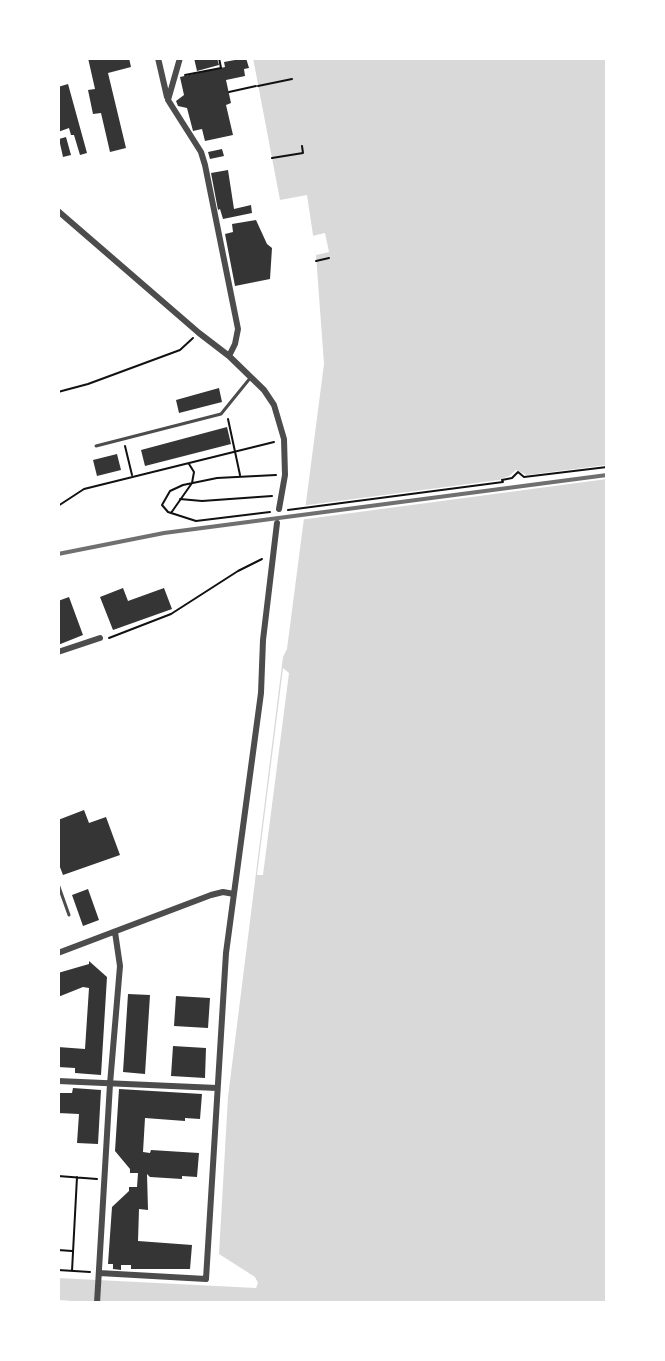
<!DOCTYPE html>
<style>
body{margin:0}
#map{position:relative;width:665px;height:1361px;overflow:hidden;background:#fff;font-family:"PT Sans Narrow",sans-serif}
canvas{display:block}
.frame{position:absolute;inset:0;border:60px solid #fff;pointer-events:none}
</style>
<div id="map">
<canvas width="665" height="1361"></canvas>
<div class="frame"></div>
</div>
<script>
const g = document.querySelector('canvas').getContext('2d');
g.lineJoin = 'round';
function fillPath(path, color) {
  g.fillStyle = color;
  g.fill(path, 'evenodd');
}
function toPath(rows) {
  const path = new Path2D();
  for (const r of rows) {
    path.moveTo(r[0], r[1]);
    for (let i = 2; i < r.length; i += 2) path.lineTo(r[i], r[i + 1]);
  }
  return path;
}
function stroke(path, color, width, dash) {
  g.strokeStyle = color;
  g.lineWidth = width;
  g.lineCap = dash ? 'butt' : 'round';
  g.setLineDash(dash || []);
  g.stroke(path);
}
fillPath(toPath([
 [253,58,607,58,607,1303,101,1303,58,1300,58,1278,256,1288,258,1283,255,1277,219,1254,228,1097,283,657,287,649,324,364,316,255,307,195,280,200]
]), '#d9d9d9');
fillPath(toPath([
 [325,233,329,252,316,255,312,236],
 [607,465,607,479,299,520,300,506,499,480,509,476,516,470,527,475],
 [283,668,289,673,263,875,257,875]
]), '#fff');
fillPath(toPath([
 [88,58,129,58,131,67,108,73,126,148,110,152,101,113,93,114,88,90,95,89],
 [194,58,217,58,219,65,197,71],
 [246,58,249,68,244,69,245,76,226,80,231,103,226,105,233,135,205,141,202,129,193,131,187,108,178,106,176,101,184,95,180,77,225,67,224,62],
 [68,84,87,153,80,155,74,135,71,135,69,128,58,132,58,87],
 [66,137,71,155,63,157,59,139],
 [222,149,224,156,210,159,208,152],
 [228,170,234,209,251,205,252,213,223,219,220,209,218,210,211,173],
 [256,220,267,244,272,248,270,279,235,286,225,234,233,232,232,224],
 [219,388,222,402,179,413,176,400],
 [227,427,231,444,145,466,141,450],
 [117,454,121,470,97,476,93,460],
 [123,588,128,601,164,588,172,609,113,630,100,597],
 [69,597,83,635,58,645,58,601],
 [84,810,89,823,106,817,120,855,63,875,58,862,58,820],
 [88,889,99,920,83,926,72,895],
 [89,961,107,977,101,1075,75,1073,75,1068,58,1067,58,1047,85,1049,89,988,83,987,58,997,58,973,89,964],
 [128,994,150,995,145,1074,123,1072],
 [176,996,210,998,208,1028,174,1026],
 [173,1046,206,1048,205,1078,171,1076],
 [73,1088,101,1090,98,1144,77,1143,79,1114,58,1113,58,1093,72,1093],
 [119,1089,202,1094,200,1119,185,1118,185,1121,145,1118,143,1152,150,1153,151,1150,199,1153,197,1177,182,1176,182,1179,150,1177,147,1174,148,1210,139,1209,138,1241,192,1245,190,1269,131,1269,131,1265,121,1265,121,1270,113,1269,113,1264,108,1264,112,1207,129,1191,129,1187,137,1187,138,1173,130,1173,130,1169,115,1151]
]), '#353535');
stroke(toPath([
 [185,75,221,68,219,58],
 [258,86,292,79],
 [229,92,256,86],
 [272,158,303,153,302,146],
 [316,261,329,258],
 [58,392,88,384,180,350,193,338],
 [228,419,240,475],
 [125,446,132,475],
 [180,499,202,501,272,496],
 [58,506,84,489,274,442],
 [288,510,503,482,502,480,512,478,518,472,524,477,607,467],
 [270,512,196,521,168,512,162,505,170,491,183,485,217,478,276,475],
 [171,513,192,483,194,472,189,464],
 [109,638,171,614,238,571,262,559],
 [58,1176,97,1179],
 [58,1250,72,1251],
 [58,1270,90,1272],
 [72,1271,77,1177]
]), '#111', 2);
stroke(toPath([
 [96,446,221,414,251,377],
 [58,884,69,915]
]), '#4c4c4c', 3);
stroke(toPath([
 [158,58,167,97],
 [180,58,168,100,201,152,205,165,238,329,235,344,229,356],
 [58,211,199,333,229,356,264,390,274,405,284,439,285,475,279,509],
 [58,652,100,638],
 [58,953,211,895,223,892,234,894],
 [58,1081,217,1088],
 [99,1273,206,1279,226,953,261,693,263,640,277,523],
 [97,1303,110,1084,120,966,115,932]
]), '#4c4c4c', 6);
stroke(toPath([
 [58,554,164,533,607,475]
]), '#707070', 4);
</script>
